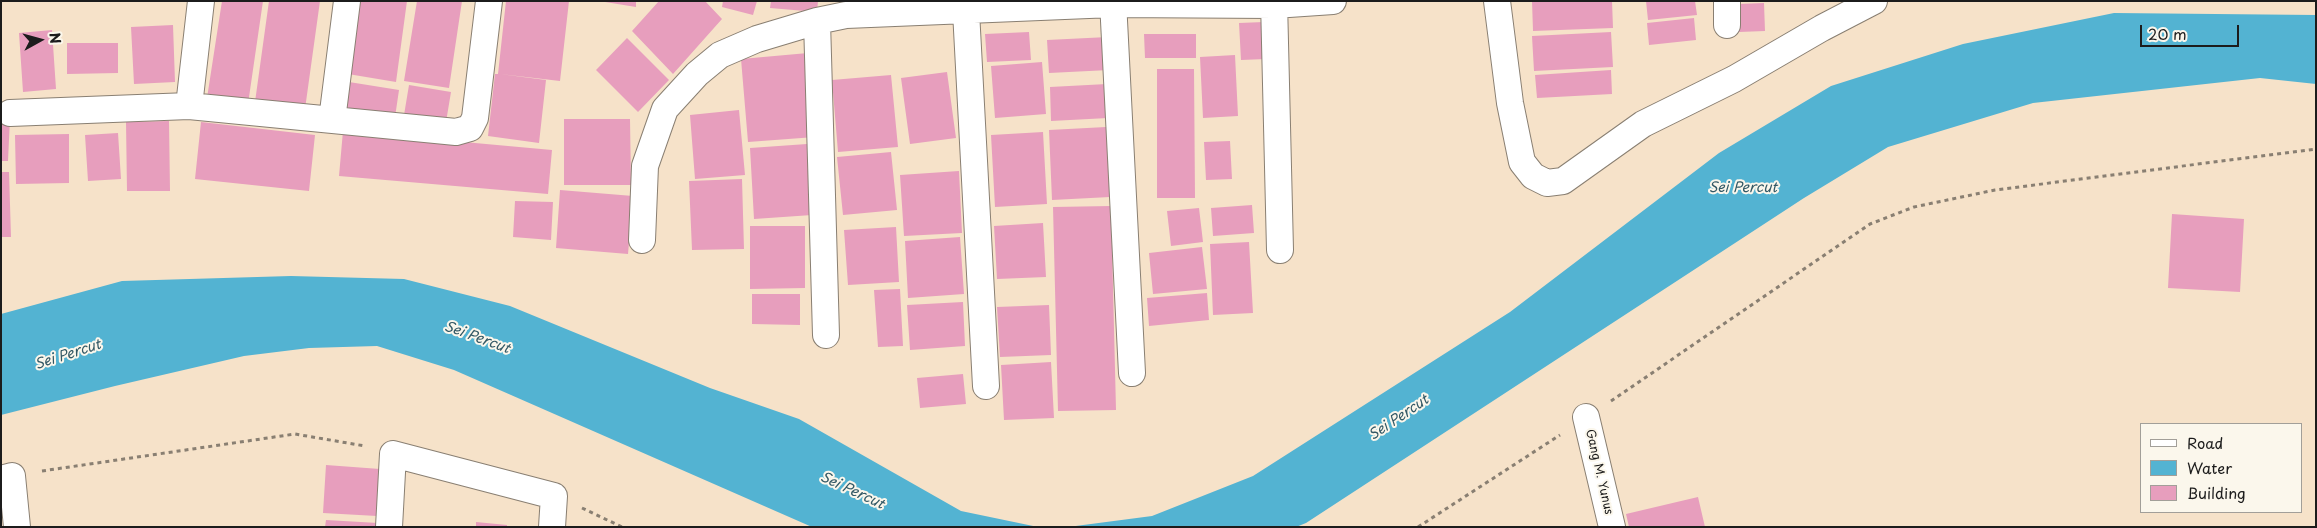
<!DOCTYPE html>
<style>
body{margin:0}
#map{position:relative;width:2317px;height:528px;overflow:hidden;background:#f6e2c9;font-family:"Playpen Sans",sans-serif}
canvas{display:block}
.frame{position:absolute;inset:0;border:2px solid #1c1c1c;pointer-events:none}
.legend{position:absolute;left:2140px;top:423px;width:162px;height:90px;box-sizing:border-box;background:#fbf7ec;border:1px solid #a29f99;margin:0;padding:6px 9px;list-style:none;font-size:15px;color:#1c1c1c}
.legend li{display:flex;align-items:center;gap:10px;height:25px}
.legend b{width:25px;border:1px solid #a29f99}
.north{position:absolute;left:15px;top:15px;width:50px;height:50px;-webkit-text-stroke:4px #fbf7ec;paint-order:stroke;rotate:83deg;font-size:14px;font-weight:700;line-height:20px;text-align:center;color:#1c1c1c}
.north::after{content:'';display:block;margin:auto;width:18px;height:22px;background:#1c1c1c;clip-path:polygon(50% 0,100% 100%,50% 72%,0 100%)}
.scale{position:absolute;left:2140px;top:25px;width:99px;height:22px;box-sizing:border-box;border:2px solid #1c1c1c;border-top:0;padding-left:6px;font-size:15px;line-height:18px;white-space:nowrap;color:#1c1c1c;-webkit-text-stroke:4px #fbf7ec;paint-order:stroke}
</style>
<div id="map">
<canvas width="2317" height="528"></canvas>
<div class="frame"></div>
<ul class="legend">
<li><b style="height:6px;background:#fff"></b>Road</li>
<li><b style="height:14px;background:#53b3d2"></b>Water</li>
<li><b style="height:14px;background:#e79ebd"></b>Building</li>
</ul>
<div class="north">N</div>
<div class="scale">20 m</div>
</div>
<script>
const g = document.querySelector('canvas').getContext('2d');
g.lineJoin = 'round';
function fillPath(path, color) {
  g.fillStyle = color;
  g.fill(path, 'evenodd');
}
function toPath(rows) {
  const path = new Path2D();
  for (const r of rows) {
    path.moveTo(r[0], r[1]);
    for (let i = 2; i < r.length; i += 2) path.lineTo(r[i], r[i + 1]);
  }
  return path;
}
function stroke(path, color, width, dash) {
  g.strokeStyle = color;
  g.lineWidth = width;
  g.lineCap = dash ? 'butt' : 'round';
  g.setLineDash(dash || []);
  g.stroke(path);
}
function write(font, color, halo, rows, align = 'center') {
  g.font = font + ' "Playpen Sans",sans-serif';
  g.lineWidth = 4;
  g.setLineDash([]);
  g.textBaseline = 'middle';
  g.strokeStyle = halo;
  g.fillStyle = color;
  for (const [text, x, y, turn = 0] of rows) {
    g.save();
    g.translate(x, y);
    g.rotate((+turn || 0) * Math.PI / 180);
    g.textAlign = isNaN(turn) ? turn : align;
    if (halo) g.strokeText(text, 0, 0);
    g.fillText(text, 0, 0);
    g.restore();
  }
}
fillPath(toPath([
 [2114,13,2316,15,2316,84,2260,78,2033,103,1888,147,1804,198,1306,523,1296,527,1068,527,1152,516,1253,476,1510,312,1719,153,1831,86,1963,44],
 [291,276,404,279,510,306,710,388,799,419,961,511,1038,527,812,527,454,370,377,346,309,348,244,356,115,386,1,415,1,314,122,281]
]), '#53b3d2');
fillPath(toPath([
 [222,1,263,1,248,104,207,98],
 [269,1,320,1,305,109,255,102],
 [359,1,407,1,396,82,348,74],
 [417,1,462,1,449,88,404,81],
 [506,1,569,1,560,81,500,74,546,80,539,143,488,136,495,74,498,74],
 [599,1,636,1,636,7],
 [659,1,705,1,722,19,673,74,632,31],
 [723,1,757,1,753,15,722,7],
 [771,1,818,1,817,12,770,8],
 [1532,1,1612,1,1613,28,1533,31],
 [1646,1,1695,1,1697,15,1648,20],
 [1764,3,1765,31,1739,32,1738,4],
 [1694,18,1696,40,1649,45,1647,23],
 [1264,22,1266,59,1241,60,1239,23],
 [173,25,175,82,134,84,131,27],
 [52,30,56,89,23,92,19,33],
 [1029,32,1031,60,987,62,985,34],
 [1611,32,1613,67,1534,71,1532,36],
 [1144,34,1196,34,1196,58,1145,58],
 [1108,37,1109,70,1049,73,1047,40],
 [627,38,669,80,638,112,596,70],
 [67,43,118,43,118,73,67,74],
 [808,53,815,137,748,142,741,59],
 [1235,55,1238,116,1203,118,1200,57],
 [1042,62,1046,114,995,118,991,66],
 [1157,69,1194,69,1195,198,1157,198],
 [1611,70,1612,94,1537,98,1535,75],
 [947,72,956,138,910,144,901,78],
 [891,75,898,147,838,152,832,80],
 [349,82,399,90,394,124,344,116],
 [1107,84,1108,118,1051,121,1050,87],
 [409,85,451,92,445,128,403,121],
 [739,110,745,175,695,179,690,115],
 [1,118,10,118,8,161,1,161],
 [564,119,630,119,631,185,564,185],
 [169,121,170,191,127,191,126,122],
 [201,122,315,135,309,191,195,179],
 [1106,127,1110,197,1052,200,1049,130],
 [343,131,552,150,548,194,339,176],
 [1043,132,1047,204,995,207,991,135],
 [118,133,121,179,88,181,85,135],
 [69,134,69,183,16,184,15,135],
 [1230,141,1232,179,1206,180,1204,142],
 [807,144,812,215,754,219,750,148],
 [891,152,897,210,843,215,837,157],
 [959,171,962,233,904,236,900,175],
 [1,172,9,172,11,237,1,237],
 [742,179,744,249,692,250,689,181],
 [560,190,633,196,628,254,556,248],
 [515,201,553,202,551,240,513,237],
 [1252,205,1254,233,1213,236,1211,208],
 [1111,206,1116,410,1058,411,1053,207],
 [1199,208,1203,242,1171,246,1167,211],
 [2172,214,2244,219,2240,292,2168,288],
 [1043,223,1046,277,997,279,994,226],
 [750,226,805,226,805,288,750,289],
 [896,227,899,282,848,285,844,230],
 [960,237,964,294,908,298,905,241],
 [1249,242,1253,313,1213,315,1210,244],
 [1202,247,1207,289,1153,294,1149,253],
 [900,289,903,346,878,347,874,290],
 [1207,293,1209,320,1149,326,1147,298],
 [752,294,800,294,800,325,752,324],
 [963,302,965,346,910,350,907,305],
 [1049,305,1051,355,1000,357,997,307],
 [1051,362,1054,418,1004,420,1001,365],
 [963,374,966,404,920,408,917,378],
 [326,465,380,469,377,516,323,513],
 [1698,497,1705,527,1629,527,1626,514],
 [326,520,378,523,378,527,325,527],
 [476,522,507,525,507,527,476,527]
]), '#e79ebd');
const minor = toPath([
 [1113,1,1132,373],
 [1274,1,1280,250],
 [1497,1,1510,103,1522,162,1533,176,1547,183,1563,181,1643,124,1734,79,1822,28,1874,1],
 [1727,1,1727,25],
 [966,11,986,386],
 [817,21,826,335],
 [189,106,201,1],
 [10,113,189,106,456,132,470,128,475,118,489,1],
 [332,120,347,1],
 [642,240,645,166,665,109,697,74,720,55,757,39,817,21,846,15,1113,4,1274,5,1333,1],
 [1586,417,1612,527],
 [1,479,12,476,17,527],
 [389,527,393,454,554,496,552,527]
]);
stroke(minor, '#897f72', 28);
stroke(toPath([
 [1611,401,1870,224,1914,207,1995,190,2316,149],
 [42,471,295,434,365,446],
 [582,508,622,527],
 [1418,527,1560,435]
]), '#897f72', 3, [4, 4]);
stroke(minor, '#fff', 26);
write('12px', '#1c1c1c', '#fbf7ec', [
 ["Gang M. Yunus",1599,472,77]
]);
write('italic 14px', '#325865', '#fbf7ec', [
 ["Sei Percut",1743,188],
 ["Sei Percut",477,338,20],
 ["Sei Percut",68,355,-18],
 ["Sei Percut",1399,418,-34],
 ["Sei Percut",852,491,25]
]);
</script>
